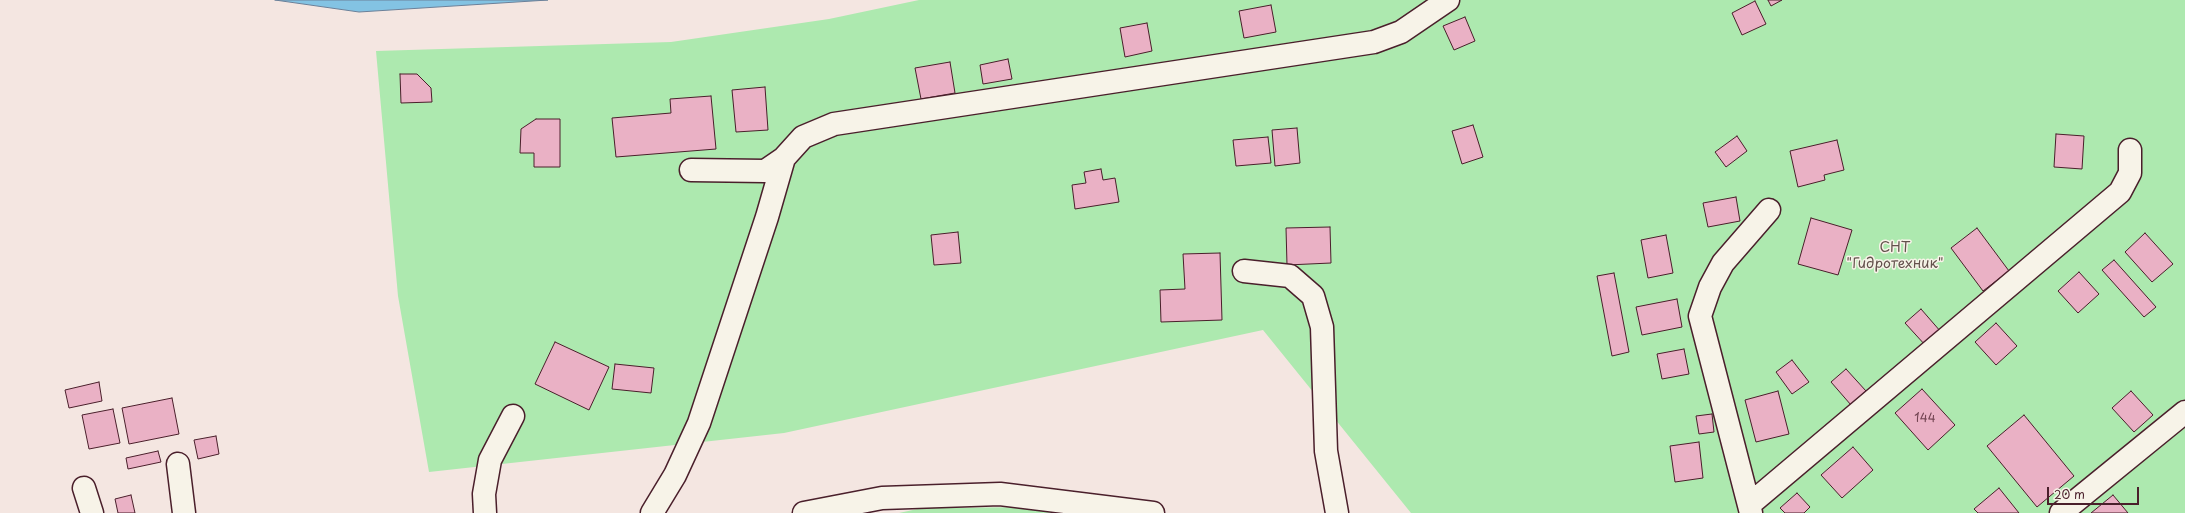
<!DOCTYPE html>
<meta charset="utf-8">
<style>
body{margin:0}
#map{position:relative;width:2185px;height:513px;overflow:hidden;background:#f4e6e1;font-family:"Playpen Sans",sans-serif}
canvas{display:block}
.scale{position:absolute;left:2047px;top:487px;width:92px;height:18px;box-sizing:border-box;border:2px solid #4a1f2b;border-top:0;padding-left:5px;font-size:12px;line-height:14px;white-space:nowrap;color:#4a1f2b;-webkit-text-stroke:3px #f7f3e8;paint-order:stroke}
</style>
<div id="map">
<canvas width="2185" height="513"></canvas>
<div class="scale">20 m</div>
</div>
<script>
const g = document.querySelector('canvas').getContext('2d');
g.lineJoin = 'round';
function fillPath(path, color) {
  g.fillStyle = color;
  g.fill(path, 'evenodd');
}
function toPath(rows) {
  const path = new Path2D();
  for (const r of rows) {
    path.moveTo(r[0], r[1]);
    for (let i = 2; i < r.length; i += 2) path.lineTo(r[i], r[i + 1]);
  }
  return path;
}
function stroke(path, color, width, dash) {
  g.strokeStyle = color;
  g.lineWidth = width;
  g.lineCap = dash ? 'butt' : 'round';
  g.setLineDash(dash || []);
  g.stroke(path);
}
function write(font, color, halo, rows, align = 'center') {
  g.font = font + ' "Playpen Sans",sans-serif';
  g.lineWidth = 3;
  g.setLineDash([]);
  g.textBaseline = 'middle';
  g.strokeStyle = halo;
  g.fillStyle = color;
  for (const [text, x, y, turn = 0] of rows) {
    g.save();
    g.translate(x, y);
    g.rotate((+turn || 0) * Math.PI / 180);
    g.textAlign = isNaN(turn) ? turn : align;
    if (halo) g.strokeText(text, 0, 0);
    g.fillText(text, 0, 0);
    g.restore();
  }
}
fillPath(toPath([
 [919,0,2185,0,2185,513,1411,513,1263,330,784,433,429,472,398,296,376,51,671,42,829,19],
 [1045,507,1079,513,899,513,922,508]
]), '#ade9af');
const water = toPath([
 [275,0,548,0,359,12,275,0]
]);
fillPath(water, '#83c3e3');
stroke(water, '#6c8199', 1);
const building = toPath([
 [1768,0,1782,0,1771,6,1768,0],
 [1755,1,1766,24,1742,35,1732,13,1755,1],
 [1271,5,1276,32,1244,38,1239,11,1271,5],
 [1465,17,1475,41,1454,50,1443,26,1465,17],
 [1147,23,1152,51,1125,57,1120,28,1147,23],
 [1008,59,1012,79,983,84,980,65,1008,59],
 [950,62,955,93,921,99,915,68,950,62],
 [400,74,417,74,431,88,432,102,401,103,400,74],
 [765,87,768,130,736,132,732,90,765,87],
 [711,96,716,149,616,157,612,118,671,113,670,99,711,96],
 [536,119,560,119,560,167,534,167,534,153,520,153,521,129,536,119],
 [1473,125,1483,157,1462,164,1452,131,1473,125],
 [1297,128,1300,163,1275,166,1272,130,1297,128],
 [2056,134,2084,136,2082,169,2054,167,2056,134],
 [1737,136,1747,151,1726,167,1715,152,1737,136],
 [1268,137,1271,163,1236,166,1233,140,1268,137],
 [1837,140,1844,170,1824,175,1825,180,1798,187,1790,151,1837,140],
 [1101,169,1103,180,1115,178,1119,202,1075,209,1072,185,1086,183,1084,172,1101,169],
 [1736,197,1740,221,1708,227,1703,203,1736,197],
 [1811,218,1852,230,1838,275,1798,264,1811,218],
 [1330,227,1331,263,1287,265,1286,228,1330,227],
 [1977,228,2009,271,1983,291,1951,248,1977,228],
 [958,232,961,263,934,265,931,235,958,232],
 [2145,233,2173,264,2152,282,2125,252,2145,233],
 [1666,235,1673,273,1648,278,1641,240,1666,235],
 [1220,253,1222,320,1161,322,1160,290,1185,289,1183,254,1220,253],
 [2114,260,2156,307,2144,317,2102,270,2114,260],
 [2079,272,2099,294,2078,313,2058,291,2079,272],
 [1614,273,1629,352,1612,356,1597,276,1614,273],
 [1677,299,1682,327,1642,335,1636,307,1677,299],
 [1921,309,1941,332,1926,346,1905,323,1921,309],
 [1996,323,2017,346,1996,365,1975,342,1996,323],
 [555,342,609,367,589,410,535,384,555,342],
 [1684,349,1689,374,1662,379,1657,354,1684,349],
 [1792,360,1809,382,1792,394,1776,372,1792,360],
 [615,364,654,368,651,393,612,389,615,364],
 [1846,369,1866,391,1851,405,1831,382,1846,369],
 [99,382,102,401,69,408,65,390,99,382],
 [1922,389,1955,425,1928,450,1895,413,1922,389],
 [1778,391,1789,434,1756,442,1745,400,1778,391],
 [2131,391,2153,415,2134,432,2112,408,2131,391],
 [172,398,179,434,129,444,122,408,172,398],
 [113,409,120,443,89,449,82,415,113,409],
 [1712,414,1714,432,1699,434,1696,416,1712,414],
 [2024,415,2074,476,2037,507,1987,446,2024,415],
 [216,436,219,454,198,459,194,440,216,436],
 [1699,442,1703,478,1675,482,1670,446,1699,442],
 [1853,447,1873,470,1842,498,1821,475,1853,447],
 [158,451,161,462,128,469,126,458,158,451],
 [1999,488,2019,513,1978,513,1974,509,1999,488],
 [1797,493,1810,507,1804,513,1785,513,1780,508,1797,493],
 [131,495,135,513,118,513,115,499,131,495],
 [2113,495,2128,513,2091,513,2113,495]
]);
fillPath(building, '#eab1c5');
stroke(building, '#4a1f2b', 1);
const minor = toPath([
 [691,170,765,171,784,158],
 [1244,271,1290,276,1313,296,1322,327,1326,451,1337,513],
 [178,464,184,513],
 [84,488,92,513],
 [1749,505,2120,192,2130,173,2130,150],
 [485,513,484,494,490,460,513,416],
 [652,513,675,475,699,423,767,217,784,158,803,137,834,124,1374,42,1401,32,1448,0],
 [804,513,882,498,1000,494,1153,513],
 [1751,513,1700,316,1710,287,1723,263,1769,210],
 [2061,513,2185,412]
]);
stroke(minor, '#4a1f2b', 25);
stroke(minor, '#f7f3e8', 22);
write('12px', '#724452', null, [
 ["144",1925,419]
]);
write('14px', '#63524c', '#f7f3e8', [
 ["СНТ",1895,248],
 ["\"Гидротехник\"",1895,264]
]);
</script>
